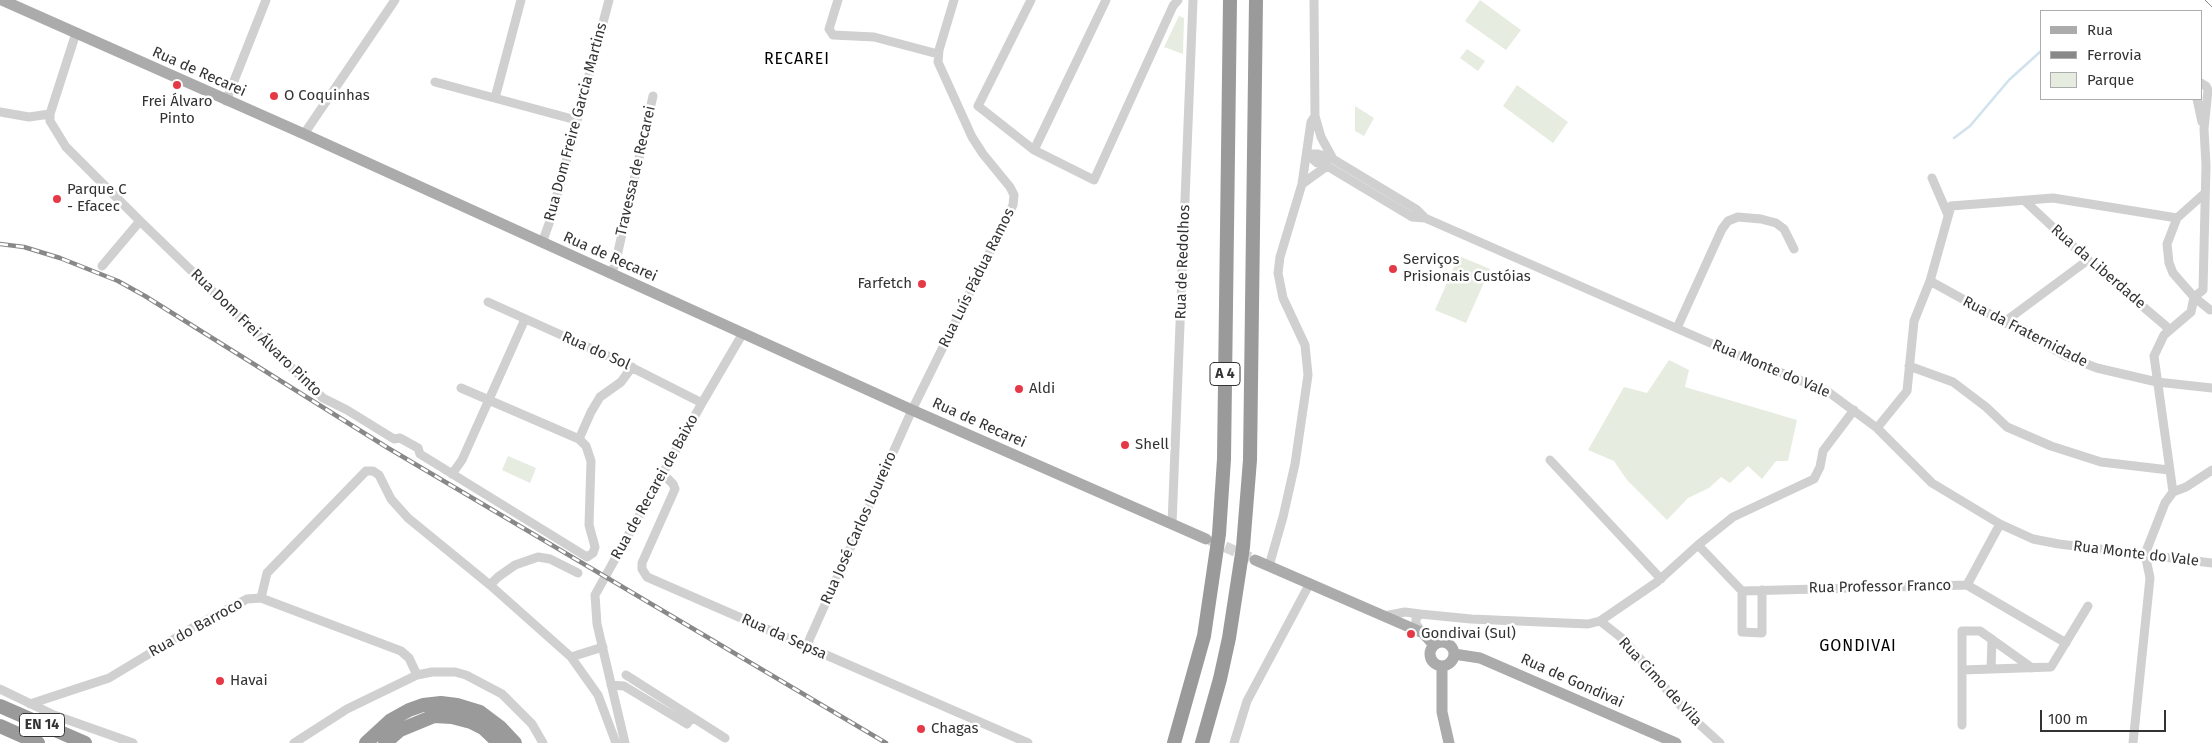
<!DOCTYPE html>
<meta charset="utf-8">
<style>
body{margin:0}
#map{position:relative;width:2212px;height:743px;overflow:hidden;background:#fff;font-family:"Fira Sans",sans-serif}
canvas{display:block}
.legend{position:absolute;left:2040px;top:10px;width:162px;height:90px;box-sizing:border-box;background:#fff;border:1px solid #adadad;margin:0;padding:6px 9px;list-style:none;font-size:15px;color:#333}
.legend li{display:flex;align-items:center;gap:10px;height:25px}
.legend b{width:25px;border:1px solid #adadad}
.scale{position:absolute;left:2040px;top:710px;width:126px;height:22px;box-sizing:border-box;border:2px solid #333;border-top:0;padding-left:6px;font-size:15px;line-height:18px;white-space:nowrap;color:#333;-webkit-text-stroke:4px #fff;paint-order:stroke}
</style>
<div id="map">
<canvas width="2212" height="743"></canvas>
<ul class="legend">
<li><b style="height:6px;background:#ababab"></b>Rua</li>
<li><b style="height:6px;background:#888"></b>Ferrovia</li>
<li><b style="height:14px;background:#e6ecdf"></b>Parque</li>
</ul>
<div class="scale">100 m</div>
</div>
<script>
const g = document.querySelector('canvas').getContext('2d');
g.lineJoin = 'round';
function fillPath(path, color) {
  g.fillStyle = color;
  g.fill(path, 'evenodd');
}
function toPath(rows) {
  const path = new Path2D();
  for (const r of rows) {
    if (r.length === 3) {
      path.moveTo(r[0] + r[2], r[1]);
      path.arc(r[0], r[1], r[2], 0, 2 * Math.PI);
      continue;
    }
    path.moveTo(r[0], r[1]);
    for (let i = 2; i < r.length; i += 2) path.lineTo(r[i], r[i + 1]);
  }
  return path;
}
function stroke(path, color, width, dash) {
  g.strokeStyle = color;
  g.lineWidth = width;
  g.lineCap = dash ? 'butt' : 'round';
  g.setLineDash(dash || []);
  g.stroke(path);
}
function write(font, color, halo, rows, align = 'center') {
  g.font = font + ' "Fira Sans",sans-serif';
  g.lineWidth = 5;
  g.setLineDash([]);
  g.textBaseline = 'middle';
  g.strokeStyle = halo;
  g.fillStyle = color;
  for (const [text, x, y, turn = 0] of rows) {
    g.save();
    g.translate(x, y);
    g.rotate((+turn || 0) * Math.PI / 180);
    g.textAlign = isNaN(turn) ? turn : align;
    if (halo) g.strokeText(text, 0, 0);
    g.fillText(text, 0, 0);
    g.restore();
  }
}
fillPath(toPath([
 [1480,0,1521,30,1506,50,1465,21],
 [1179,16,1184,18,1183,54,1164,47],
 [1467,49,1485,61,1478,71,1460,58],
 [1517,85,1568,122,1553,143,1503,106],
 [1355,106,1374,118,1364,136,1355,131],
 [1459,256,1490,269,1466,323,1435,310],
 [1669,360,1689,370,1685,387,1797,420,1788,461,1776,461,1762,479,1748,466,1730,483,1721,477,1709,488,1688,498,1667,520,1627,480,1614,461,1588,450,1624,387,1647,393],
 [508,456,536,468,530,483,502,470]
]), '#e6ecdf');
stroke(toPath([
 [1954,138,1970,126,2009,80,2041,51]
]), '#cfe2ee', 2.5);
stroke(toPath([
 [1210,540,1255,560]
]), '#d6d6d6', 11, [11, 5.5]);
stroke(toPath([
 [838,0,829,29,833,35,874,37,938,54],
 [1031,0,978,106,1034,150,1094,180,1173,6,1178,0],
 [76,33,50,114,50,121,66,147,140,221,323,398,347,410,394,439,400,438,418,448,420,454,587,557,593,553,595,547,589,525,591,461,586,446,579,439,461,388],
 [435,82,576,120],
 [2201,83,2206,86,2208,90,2204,129,2206,165,2203,290,2194,297,2210,310],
 [495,98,521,0],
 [2197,99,2202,122],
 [226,101,266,0],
 [0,112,29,117,50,114],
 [1315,116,1321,137,1333,159],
 [304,134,395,0],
 [1034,150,1106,0],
 [1307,154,1317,163,1327,166,1412,217,1425,218,1749,360,1827,391,1877,428,1932,483,2000,524,2033,539,2059,544,2212,563],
 [1307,154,1318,154,1333,159,1416,209,1425,218],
 [1932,178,1948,215],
 [1302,184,1327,166],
 [2026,202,2088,260,2167,327,2167,332],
 [2177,218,2205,193],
 [542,243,551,218,609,0],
 [102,266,140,221],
 [611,273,615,265,653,96],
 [1930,281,2066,356,2097,368,2157,382,2212,388],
 [488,302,619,361,702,403],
 [2003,323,2088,260],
 [1677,328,1722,229,1728,221,1738,217,1761,219,1776,223,1784,229,1794,249],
 [1909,366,1953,382,1986,407,2007,427,2051,446,2101,462,2169,470],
 [1877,428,1907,391,1914,321,1930,281,1951,206,2053,198,2177,218,2167,244,2169,263,2173,273,2194,297,2191,312,2164,335,2154,356,2173,492,2165,503,2145,554],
 [579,439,591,412,600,397,621,382,632,367],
 [1550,460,1661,579],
 [452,474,462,460,525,319],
 [663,474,673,484,675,489,642,563,642,569,647,577,1028,743],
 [2173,492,2186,487,2212,470],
 [1172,524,1193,0],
 [1698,545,1742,591,1967,585,2066,643],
 [1269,566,1283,517,1295,464,1308,375,1305,345,1283,298,1278,273,1280,257,1302,184,1311,122,1315,116,1314,0],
 [490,585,498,577,515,565,538,557,550,559,578,573],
 [1967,585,2000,524],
 [1742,591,1742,632,1762,633,1762,590],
 [261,598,267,573,366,471,373,471,379,475,391,499,408,518,490,585,571,657,598,695,616,743],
 [1384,616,1405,612,1420,614],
 [1600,621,1623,639,1687,713,1720,743],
 [1422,632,1416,624,1416,619,1420,614,1471,619,1588,624,1600,621,1657,582,1698,545,1733,517,1814,479,1820,467,1823,451,1854,410],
 [806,647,912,410,1013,205,1014,195,1010,187,983,154,972,137,938,62,939,50,954,0],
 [571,657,603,647],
 [1991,669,1992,639],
 [1962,670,2051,667,2088,606],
 [626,675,692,717],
 [611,685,624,686,687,724,692,717,725,738],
 [0,689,54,715,133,743],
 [30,704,109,678,197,625,247,599,261,598,401,651,409,658,417,675],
 [1962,725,1962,631,1980,631,2032,668],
 [294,743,347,709,417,675,432,672,455,672,466,675,502,694,532,724,543,743],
 [625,743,597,624,595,595,702,403,743,333],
 [1234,743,1247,701,1310,583],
 [2133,743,2150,578,2145,554]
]), '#d0d0d0', 9);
stroke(toPath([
 [2,0,304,134,912,410,1206,539],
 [1255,560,1423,633,1434,645],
 [1442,654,12],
 [1454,654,1480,658,1676,743],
 [1442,666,1442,712,1449,743]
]), '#ababab', 11);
stroke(toPath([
 [0,706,85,743],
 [0,726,38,743],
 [366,743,391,720,409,710,423,705,441,703,457,705,480,712,500,727,515,743],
 [385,743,400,730,434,716,452,717,471,722,483,728,499,743],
 [1174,743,1204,636,1219,534,1224,459,1230,0],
 [1202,743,1220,679,1229,638,1243,547,1250,460,1256,0]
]), '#9a9a9a', 14);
stroke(toPath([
 [2205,0,2212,7]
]), '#888', 1);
const rail = toPath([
 [0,244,24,247,60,258,118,281,145,296,388,448,886,743]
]);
stroke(rail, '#888', 4.5);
stroke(rail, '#fff', 2.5, [8]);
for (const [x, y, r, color] of [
 [177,85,5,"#e63946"],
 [274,96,5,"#e63946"],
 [57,199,5,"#e63946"],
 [1393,269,5,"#e63946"],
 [922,284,5,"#e63946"],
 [1019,389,5,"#e63946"],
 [1125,445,5,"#e63946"],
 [1411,634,5,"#e63946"],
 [220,681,5,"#e63946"],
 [921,729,5,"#e63946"]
]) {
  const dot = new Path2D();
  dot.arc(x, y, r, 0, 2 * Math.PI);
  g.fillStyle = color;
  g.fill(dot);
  stroke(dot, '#fff', 2);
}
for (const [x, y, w] of [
 [1225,374,30],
 [42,725,45]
]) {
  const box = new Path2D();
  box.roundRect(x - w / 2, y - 11.5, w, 23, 4);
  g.fillStyle = '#fff';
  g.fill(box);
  stroke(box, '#333', 1);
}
write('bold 14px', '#333', null, [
 ["A 4",1225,374],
 ["EN 14",42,725]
]);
write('15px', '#333', '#fff', [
 ["Rua de Recarei",199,72,24],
 ["Rua Dom Freire Garcia Martins",576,122,-75],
 ["Travessa de Recarei",636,171,-77],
 ["Rua de Recarei",610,257,24],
 ["Rua de Redolhos",1183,262,-88],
 ["Rua da Liberdade",2098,267,41],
 ["Rua Luís Pádua Ramos",977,278,-64],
 ["Rua da Fraternidade",2025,332,27],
 ["Rua Dom Frei Álvaro Pinto",256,333,44],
 ["Rua do Sol",596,351,24],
 ["Rua Monte do Vale",1771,369,23],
 ["Rua de Recarei",979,423,24],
 ["Rua de Recarei de Baixo",655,487,-61],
 ["Rua José Carlos Loureiro",859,528,-66],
 ["Rua Monte do Vale",2136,554,7],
 ["Rua Professor Franco",1880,587,-1],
 ["Rua do Barroco",196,628,-29],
 ["Rua da Sepsa",784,637,24],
 ["Rua de Gondivai",1572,681,24],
 ["Rua Cimo de Vila",1660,682,47]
]);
write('15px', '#333', '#fff', [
 ["O Coquinhas",284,96],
 ["Frei Álvaro",177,102,"center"],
 ["Pinto",177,119,"center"],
 ["Parque C",67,190],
 ["- Efacec",67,207],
 ["Serviços",1403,260],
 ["Prisionais Custóias",1403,277],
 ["Farfetch",912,284,"right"],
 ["Aldi",1029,389],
 ["Shell",1135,445],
 ["Gondivai (Sul)",1421,634],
 ["Havai",230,681],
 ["Chagas",931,729]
], 'left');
g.letterSpacing = '1px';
write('16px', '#000', '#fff', [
 ["RECAREI",797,60],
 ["GONDIVAI",1858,647]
]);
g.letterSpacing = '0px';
</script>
